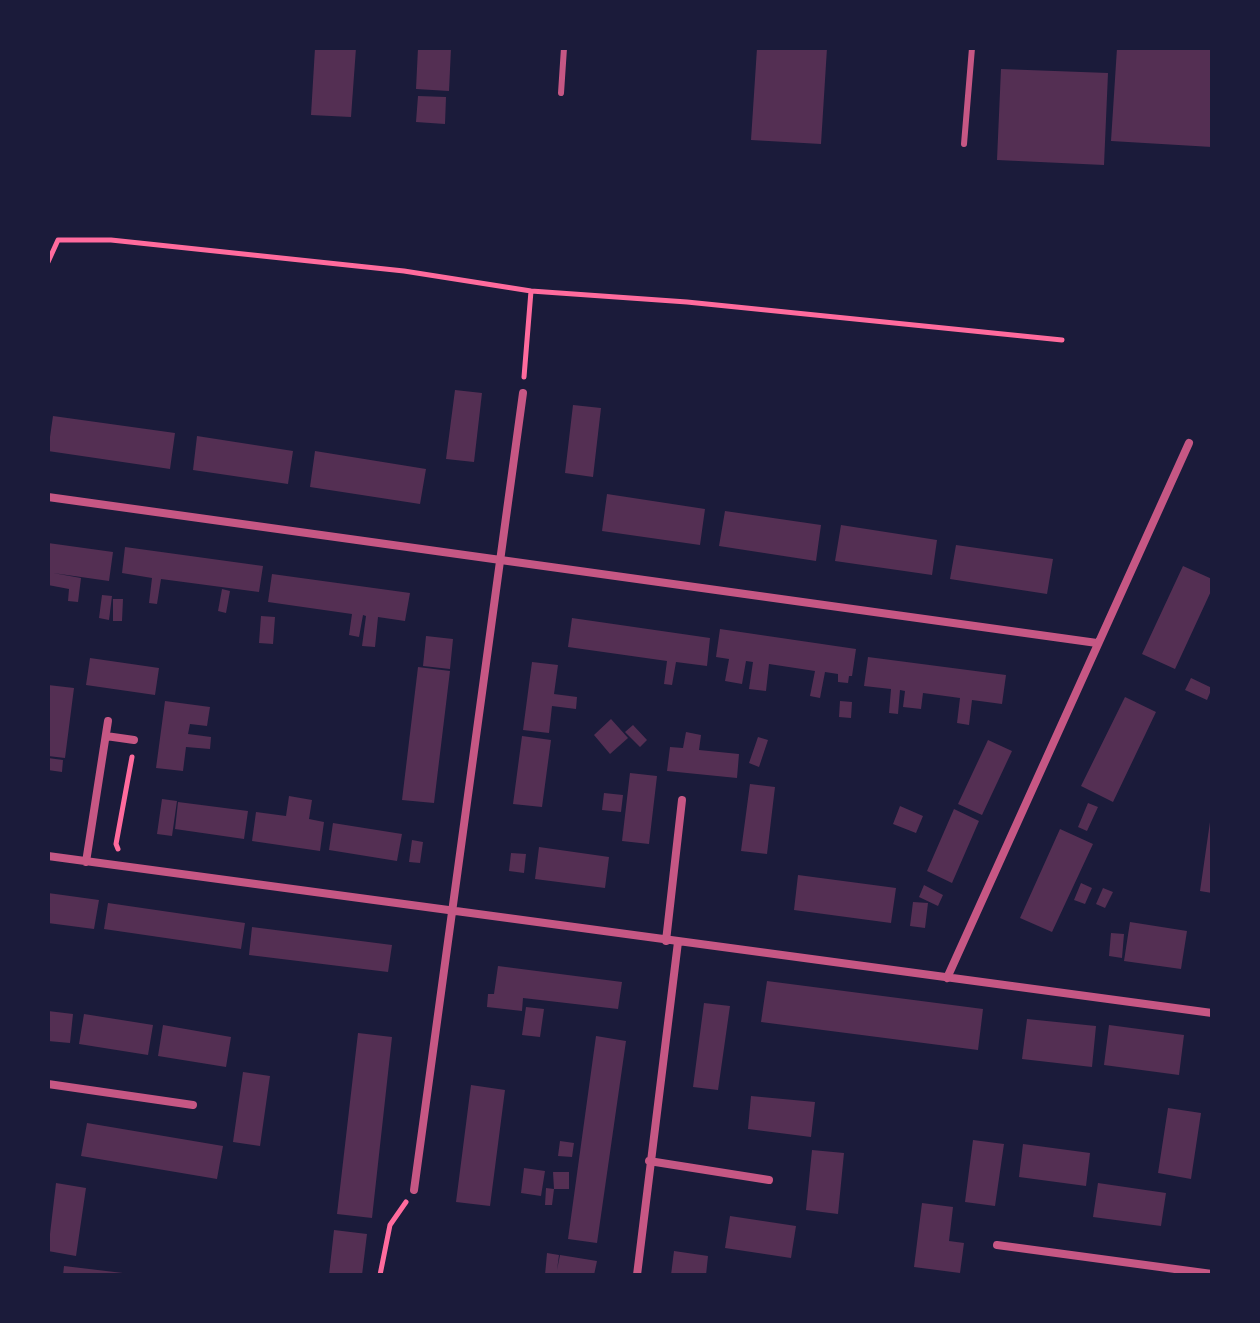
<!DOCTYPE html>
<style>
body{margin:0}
#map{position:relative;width:1260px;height:1323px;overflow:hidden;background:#1b1b3a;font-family:Ubuntu,sans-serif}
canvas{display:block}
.frame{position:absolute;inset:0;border:50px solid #1b1b3a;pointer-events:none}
</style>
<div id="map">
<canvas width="1260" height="1323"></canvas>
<div class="frame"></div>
</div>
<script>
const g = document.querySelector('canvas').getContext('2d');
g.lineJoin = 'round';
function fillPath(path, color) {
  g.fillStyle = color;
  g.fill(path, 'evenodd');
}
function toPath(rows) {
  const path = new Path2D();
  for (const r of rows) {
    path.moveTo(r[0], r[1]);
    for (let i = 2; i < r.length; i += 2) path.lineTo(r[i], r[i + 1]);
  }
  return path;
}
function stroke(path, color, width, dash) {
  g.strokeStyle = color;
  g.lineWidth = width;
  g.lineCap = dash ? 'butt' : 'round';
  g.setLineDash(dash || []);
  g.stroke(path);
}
fillPath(toPath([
 [315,48,356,48,351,117,311,115],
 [418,48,451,48,449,91,416,89],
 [757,48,827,48,821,144,751,140],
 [1117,48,1212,48,1212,147,1111,141],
 [1001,69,1108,73,1104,165,997,160],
 [418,96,446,97,445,124,416,122],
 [455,390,482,393,474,462,446,459],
 [573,405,601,408,593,477,565,473],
 [53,416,175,433,170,469,48,451],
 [197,436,293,451,288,484,193,470],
 [315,451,426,469,420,504,310,487],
 [607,494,705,509,700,545,602,531],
 [725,511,821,525,816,561,719,546],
 [841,525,937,540,932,575,835,561],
 [48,543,113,552,109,581,53,573,81,578,78,602,68,601,69,589,48,585],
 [956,545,1053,559,1047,594,950,579],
 [125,547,263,566,259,592,161,579,157,604,149,603,152,578,122,573],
 [1183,566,1212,579,1212,589,1175,669,1142,654],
 [272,574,410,593,405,621,378,617,375,647,362,646,366,616,363,615,359,637,349,635,352,614,268,602],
 [222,589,230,591,226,613,218,611],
 [102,595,112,596,109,620,99,618],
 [113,599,123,599,122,621,113,621],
 [261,616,275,617,273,644,259,643],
 [572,618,710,638,707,666,676,662,672,685,664,684,667,661,568,647],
 [720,629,856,649,852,676,849,676,848,683,838,682,838,674,825,672,820,698,810,696,815,671,769,664,766,691,749,689,753,662,746,661,742,684,725,681,729,659,716,657],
 [426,636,453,639,450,669,423,666],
 [868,657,1006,675,1002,704,972,700,969,725,957,723,960,698,923,693,921,709,903,707,905,691,900,690,898,714,889,713,891,689,864,686],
 [90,658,159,668,155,695,86,685],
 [532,662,558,665,554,694,577,697,576,709,552,706,549,733,523,730],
 [418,667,450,671,434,803,402,800],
 [1191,678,1212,688,1207,700,1185,690],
 [48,685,74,688,65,758,48,756],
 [1125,697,1156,712,1113,802,1081,786],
 [165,701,210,707,207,726,190,724,188,734,211,737,210,749,186,747,183,771,156,768],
 [840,701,852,702,851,718,839,717],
 [611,719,628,738,610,754,594,735],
 [633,725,647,740,640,747,625,732],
 [686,732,701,735,699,750,739,754,737,778,667,771,670,747,683,748],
 [522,736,551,740,542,807,513,804],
 [758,737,768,740,759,767,749,763],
 [988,740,1012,751,982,815,958,804],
 [48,758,63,760,62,772,48,770],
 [630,773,657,776,649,844,622,841],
 [750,784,775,787,767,854,741,851],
 [604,793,623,795,621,812,602,810],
 [289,796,312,800,309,819,324,822,320,851,252,841,256,812,286,816],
 [162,799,177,801,172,836,157,834],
 [178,802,248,811,244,839,175,829],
 [1088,803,1098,807,1087,831,1078,827],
 [900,806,923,816,916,833,893,824],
 [954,809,979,821,952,883,927,871],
 [1210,822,1212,822,1212,893,1200,891],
 [333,823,402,834,397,861,329,850],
 [1060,829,1093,844,1052,932,1020,918],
 [412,840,423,842,420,863,409,862],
 [539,847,609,857,605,888,535,879],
 [511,853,526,854,524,873,509,871],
 [798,875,896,888,891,923,794,910],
 [1081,883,1092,888,1085,904,1074,900],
 [924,885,943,895,938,906,919,897],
 [1103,888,1113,892,1105,908,1096,904],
 [48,893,99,900,94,929,48,923],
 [913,902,928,903,925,928,910,926],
 [108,903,245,923,241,949,104,929],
 [1130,922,1187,931,1181,969,1124,961],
 [252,927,392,945,388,972,249,955],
 [1111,933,1124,934,1122,958,1109,956],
 [498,966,622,982,618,1009,523,998,522,1011,487,1007,488,994,494,994],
 [767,981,983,1009,978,1050,761,1022],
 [704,1003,730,1006,718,1090,693,1087],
 [526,1007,544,1009,540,1037,522,1035],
 [48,1011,73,1014,70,1043,48,1041],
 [84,1014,153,1025,148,1055,79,1044],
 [1027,1019,1096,1026,1092,1067,1022,1059],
 [163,1025,231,1037,226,1067,158,1056],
 [1109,1025,1184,1035,1179,1075,1104,1065],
 [358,1033,392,1037,372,1218,337,1214],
 [596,1036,626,1041,597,1243,568,1239],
 [243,1072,270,1076,260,1146,233,1142],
 [471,1085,505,1090,490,1206,456,1202],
 [751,1096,815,1102,811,1137,748,1129],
 [1168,1108,1201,1113,1191,1179,1158,1173],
 [87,1123,223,1146,217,1179,81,1156],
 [973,1140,1004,1144,995,1206,965,1202],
 [560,1141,574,1143,572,1157,558,1156],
 [1023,1144,1090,1153,1086,1186,1019,1177],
 [812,1150,844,1153,838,1214,806,1210],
 [524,1168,545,1171,541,1196,521,1193],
 [553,1172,569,1172,569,1189,554,1189,552,1205,545,1205,546,1188,554,1189],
 [56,1183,86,1188,76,1256,48,1251],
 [1098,1183,1166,1193,1161,1226,1093,1217],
 [922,1203,953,1207,949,1241,964,1243,960,1273,914,1267],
 [730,1216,796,1226,791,1258,725,1248],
 [334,1230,367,1234,362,1275,329,1275],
 [674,1251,708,1256,706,1275,671,1275],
 [547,1253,559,1255,557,1270,560,1255,597,1261,594,1275,545,1275],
 [64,1266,123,1273,123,1275,63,1275]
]), '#542f53');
stroke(toPath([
 [48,262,58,240,111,240,404,271,531,291,687,302,1062,340],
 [524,377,531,291],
 [118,849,116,844,132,757],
 [380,1275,390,1225,406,1202]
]), '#ff6b9d', 5);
stroke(toPath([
 [561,93,564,48],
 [964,144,972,48]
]), '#c65784', 6);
stroke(toPath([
 [48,497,1097,643],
 [106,736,134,740],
 [48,856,1212,1013],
 [86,862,108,721],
 [666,941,682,800],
 [947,978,1189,443],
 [48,1084,193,1105],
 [649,1161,769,1180],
 [414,1190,523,393],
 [997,1245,1212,1274],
 [637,1275,678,942]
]), '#c65784', 8);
</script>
